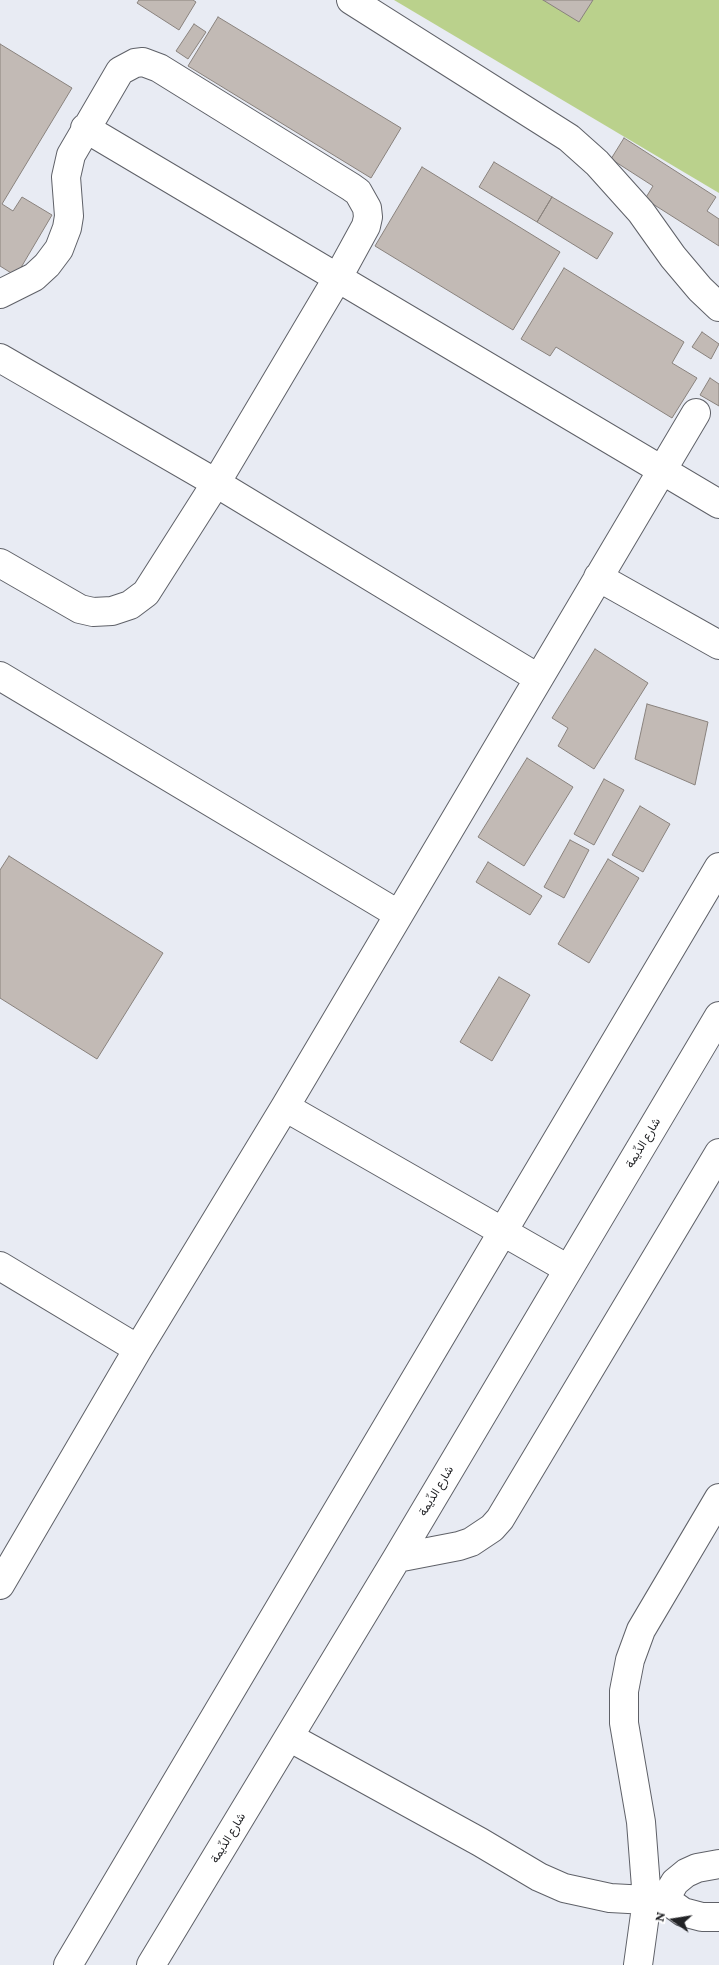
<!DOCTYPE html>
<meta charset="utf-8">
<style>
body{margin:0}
#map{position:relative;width:719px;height:1965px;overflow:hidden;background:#e8ebf3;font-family:"Crimson Pro",serif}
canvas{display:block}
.north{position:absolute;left:649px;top:1895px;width:50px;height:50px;-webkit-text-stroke:4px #fff;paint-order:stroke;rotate:283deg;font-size:14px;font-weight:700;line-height:20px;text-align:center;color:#222326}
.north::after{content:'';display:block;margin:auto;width:18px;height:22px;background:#222326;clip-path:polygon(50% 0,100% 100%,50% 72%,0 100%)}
</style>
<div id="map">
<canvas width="719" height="1965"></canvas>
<div class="north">N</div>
</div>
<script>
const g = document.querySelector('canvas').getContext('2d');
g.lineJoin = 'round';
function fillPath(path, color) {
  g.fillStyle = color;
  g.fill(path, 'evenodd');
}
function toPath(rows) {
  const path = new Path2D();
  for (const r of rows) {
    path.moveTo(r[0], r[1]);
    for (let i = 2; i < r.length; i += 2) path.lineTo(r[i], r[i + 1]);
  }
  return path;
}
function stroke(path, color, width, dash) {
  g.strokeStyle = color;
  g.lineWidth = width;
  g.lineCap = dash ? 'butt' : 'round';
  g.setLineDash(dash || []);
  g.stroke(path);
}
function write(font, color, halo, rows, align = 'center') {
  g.font = font + ' "Crimson Pro",Vazirmatn,serif';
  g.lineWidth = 4.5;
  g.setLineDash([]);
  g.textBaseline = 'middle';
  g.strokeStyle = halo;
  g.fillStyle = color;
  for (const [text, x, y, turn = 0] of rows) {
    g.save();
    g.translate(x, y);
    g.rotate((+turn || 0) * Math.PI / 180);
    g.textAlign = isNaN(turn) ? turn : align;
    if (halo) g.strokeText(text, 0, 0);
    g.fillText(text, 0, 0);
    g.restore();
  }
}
fillPath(toPath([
 [394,0,719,0,719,193]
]), '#bad18c');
const building = toPath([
 [139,0,193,0,196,2,179,30,137,3,139,0],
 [543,0,593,0,579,22,543,0],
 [218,17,401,128,371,178,188,66,218,17],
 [194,24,206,32,188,59,176,51,194,24],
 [0,44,72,88,2,204,13,211,22,197,52,215,16,276,0,266,0,44],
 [624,138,716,197,707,211,719,219,719,246,645,199,653,186,611,159,624,138],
 [494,162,552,197,537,222,479,187,494,162],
 [422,167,560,252,513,330,375,246,422,167],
 [552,197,613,233,597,259,537,222,552,197],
 [564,268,684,342,672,363,697,378,672,418,556,347,550,356,521,339,564,268],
 [702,332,719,344,711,359,692,347,702,332],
 [710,378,719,384,719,406,700,395,710,378],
 [595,649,648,683,594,769,558,746,568,728,552,718,595,649],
 [647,704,708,722,695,785,635,759,647,704],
 [527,758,573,787,524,866,478,837,527,758],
 [604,779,624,790,594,845,574,834,604,779],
 [640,806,670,824,643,872,612,855,640,806],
 [570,840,589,850,564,898,544,887,570,840],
 [9,856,163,953,97,1059,0,998,0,870,9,856],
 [608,859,639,878,589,963,558,944,608,859],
 [488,862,542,896,530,915,476,882,488,862],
 [499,977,530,995,492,1061,460,1042,499,977]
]);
fillPath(building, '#c2bab5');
stroke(building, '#89827d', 1);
const minor = toPath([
 [351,0,569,138,597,163,641,212,673,257,700,289,719,307],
 [85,128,719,504],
 [0,294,34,277,47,265,59,249,67,228,69,216,66,177,71,155,120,71,135,63,143,62,159,68,351,187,358,192,367,208,368,217,366,226,337,279,216,483,146,593,130,605,112,611,93,612,80,609,0,563],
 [0,358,216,483,538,678],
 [598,577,719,645],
 [0,676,398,914],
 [285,1107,568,1269],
 [0,1266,138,1349],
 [397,1558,459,1546,471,1542,492,1528,500,1519,719,1153],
 [0,1585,138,1349,285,1107,696,413],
 [289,1737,480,1842,539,1877,564,1888,610,1898,647,1900,665,1899,683,1912,702,1917,719,1917],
 [665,1899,675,1882,686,1873,697,1868,719,1864],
 [68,1965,719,867],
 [151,1965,397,1558,719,1016],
 [638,1965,647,1900,641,1822,624,1723,624,1691,630,1660,641,1630,719,1498]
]);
stroke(minor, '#5f6168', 30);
stroke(minor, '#fff', 28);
write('12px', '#222326', '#fff', [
 ["شارع الدِّيمة",643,1143,-59],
 ["شارع الدِّيمة",436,1491,-59],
 ["شارع الدِّيمة",228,1838,-59]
]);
</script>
